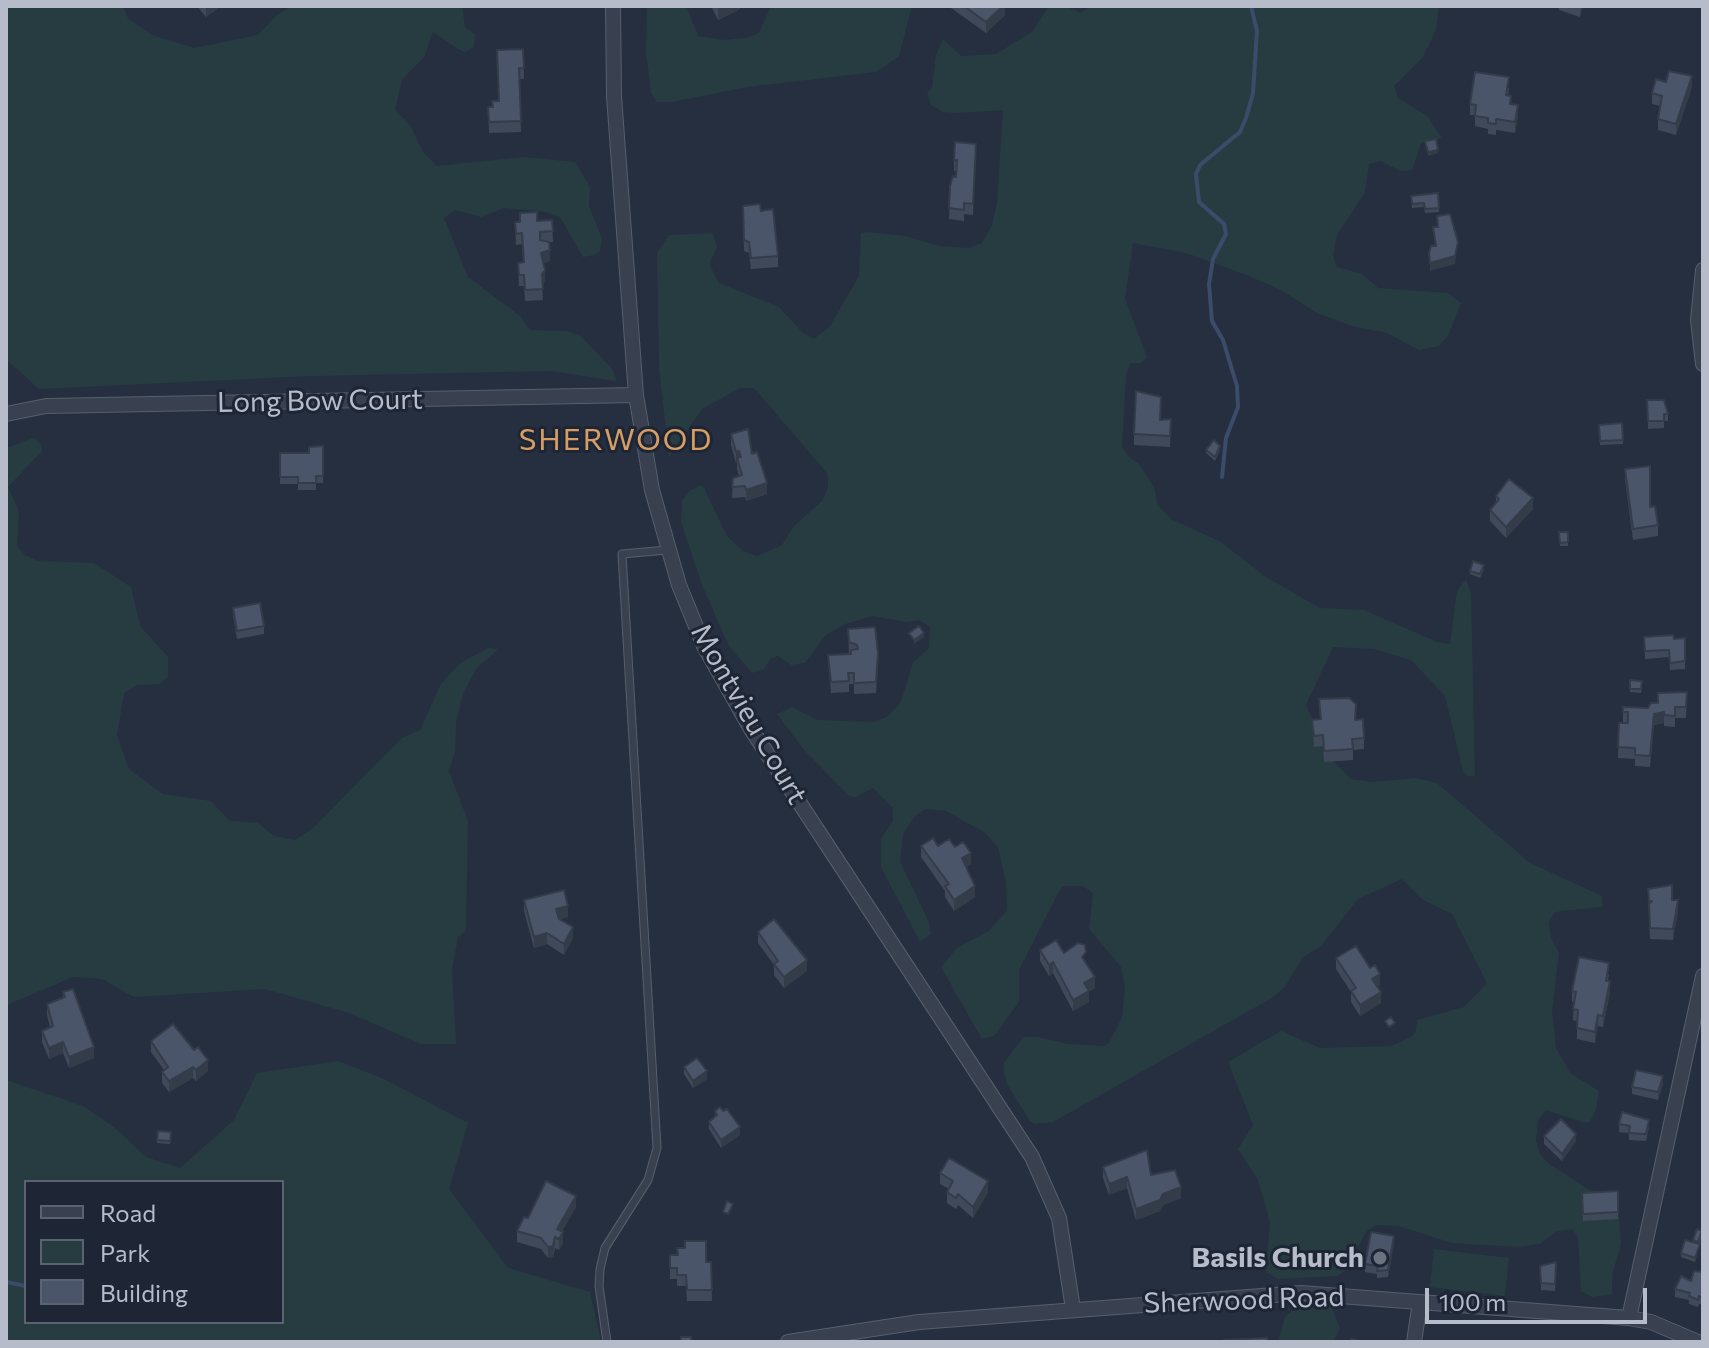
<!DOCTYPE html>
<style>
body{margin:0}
#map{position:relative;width:1709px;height:1348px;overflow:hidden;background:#252f40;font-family:Commissioner,sans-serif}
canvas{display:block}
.frame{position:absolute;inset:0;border:8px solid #b6bcca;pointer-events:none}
.legend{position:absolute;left:24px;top:1180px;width:260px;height:144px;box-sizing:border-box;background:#1e2635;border:2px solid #5b6271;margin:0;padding:10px 14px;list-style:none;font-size:24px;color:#b6bcca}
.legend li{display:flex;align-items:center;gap:16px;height:40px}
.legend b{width:40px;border:2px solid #5b6271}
.scale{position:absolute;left:1425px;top:1288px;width:222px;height:36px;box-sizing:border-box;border:4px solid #b6bcca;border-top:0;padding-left:10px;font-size:24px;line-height:28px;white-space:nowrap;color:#b6bcca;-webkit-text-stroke:6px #1e2635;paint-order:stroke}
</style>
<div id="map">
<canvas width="1709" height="1348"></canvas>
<div class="frame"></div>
<ul class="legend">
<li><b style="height:10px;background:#394150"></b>Road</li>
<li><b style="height:22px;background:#273c41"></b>Park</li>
<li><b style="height:22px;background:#4b5569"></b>Building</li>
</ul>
<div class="scale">100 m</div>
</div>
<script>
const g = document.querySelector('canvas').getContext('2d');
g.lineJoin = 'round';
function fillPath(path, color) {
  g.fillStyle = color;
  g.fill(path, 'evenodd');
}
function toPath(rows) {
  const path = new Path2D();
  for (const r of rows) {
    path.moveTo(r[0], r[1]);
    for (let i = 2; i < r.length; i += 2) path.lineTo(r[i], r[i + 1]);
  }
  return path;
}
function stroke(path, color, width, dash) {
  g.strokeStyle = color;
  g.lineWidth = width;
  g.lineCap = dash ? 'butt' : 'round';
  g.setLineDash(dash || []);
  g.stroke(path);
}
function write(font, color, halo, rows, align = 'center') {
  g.font = font + ' Commissioner,sans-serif';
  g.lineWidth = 6;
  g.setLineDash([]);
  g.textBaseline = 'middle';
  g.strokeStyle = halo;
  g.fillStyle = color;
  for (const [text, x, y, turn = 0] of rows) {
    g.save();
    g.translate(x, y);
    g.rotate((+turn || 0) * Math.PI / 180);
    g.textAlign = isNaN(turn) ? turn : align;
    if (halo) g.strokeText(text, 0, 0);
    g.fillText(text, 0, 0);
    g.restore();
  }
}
fillPath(toPath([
 [6,6,123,6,128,18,152,35,194,48,258,35,277,15,292,6,462,6,465,28,475,34,474,47,465,52,458,49,433,32,424,57,402,80,395,110,410,125,423,152,437,166,524,157,575,162,590,187,589,206,602,239,600,251,594,255,583,257,560,217,546,212,504,208,481,217,455,210,444,218,468,277,520,316,530,330,567,331,581,336,612,369,617,381,550,371,311,376,39,389,6,359],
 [647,6,686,6,698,36,724,40,746,38,759,33,771,6,912,6,899,56,876,72,747,87,672,102,657,102,651,93,646,51],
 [1049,6,1065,6,1081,13,1090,6,1439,6,1436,30,1423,57,1394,86,1398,98,1427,116,1442,138,1421,143,1412,170,1400,171,1381,161,1369,164,1365,192,1337,235,1333,256,1337,267,1362,274,1378,288,1448,293,1461,303,1448,336,1439,346,1419,350,1387,333,1352,326,1317,313,1281,290,1249,276,1186,253,1133,243,1125,299,1147,357,1141,363,1130,363,1126,375,1122,446,1129,457,1140,465,1155,490,1157,504,1171,519,1221,542,1266,577,1320,608,1364,610,1437,642,1450,644,1457,591,1466,579,1471,594,1475,776,1467,776,1463,771,1445,696,1411,660,1374,649,1333,647,1306,705,1331,759,1351,779,1371,782,1416,778,1437,783,1530,863,1602,896,1603,907,1561,911,1554,913,1549,923,1551,938,1559,953,1552,1011,1556,1048,1570,1073,1599,1091,1596,1109,1590,1122,1585,1123,1546,1110,1538,1120,1536,1141,1540,1154,1549,1164,1588,1189,1618,1200,1621,1244,1612,1275,1612,1294,1592,1297,1581,1291,1578,1237,1572,1229,1557,1231,1540,1244,1518,1247,1452,1243,1398,1226,1376,1225,1366,1232,1346,1270,1337,1276,1278,1279,1266,1272,1270,1222,1258,1180,1238,1149,1253,1125,1228,1062,1281,1031,1320,1048,1392,1046,1411,1037,1416,1032,1417,1020,1464,1007,1487,983,1452,914,1423,900,1402,879,1358,899,1321,946,1303,957,1285,987,1270,999,1053,1122,1035,1124,1030,1121,1007,1084,1004,1070,1004,1063,1021,1040,1024,1037,1038,1037,1067,1044,1104,1046,1109,1043,1122,1017,1125,988,1121,967,1089,929,1093,893,1083,886,1063,886,1059,891,1019,970,1019,1002,994,1036,982,1039,941,967,957,948,989,931,1007,910,1006,882,998,847,984,832,946,811,925,809,914,817,903,834,900,862,928,920,931,934,920,942,881,867,881,839,893,821,893,808,873,788,855,797,849,796,805,751,777,714,792,707,817,720,874,722,887,717,901,702,913,662,929,648,930,627,919,620,906,622,873,616,845,624,826,635,805,663,791,665,778,656,771,658,764,669,752,673,729,646,702,585,681,522,682,501,691,490,701,485,704,488,727,536,743,551,757,556,782,545,794,526,822,501,828,488,828,474,754,388,740,388,702,409,669,457,659,366,657,253,669,235,713,233,717,247,709,264,719,283,779,307,803,333,814,339,830,326,859,276,861,234,866,232,905,236,940,246,969,248,982,243,992,225,997,203,1003,110,956,113,943,112,931,105,927,93,932,88,936,55,943,39,961,56,996,54,1032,32],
 [34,438,42,445,42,451,8,487,19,511,17,546,25,555,38,561,94,563,131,587,140,626,168,657,168,677,159,684,137,685,124,693,117,735,129,769,163,794,211,801,230,821,258,823,274,836,295,840,313,828,402,738,420,730,441,684,459,664,488,648,498,649,476,669,463,694,456,723,455,752,449,771,468,821,466,931,458,937,452,970,456,1044,421,1044,349,1013,265,989,134,997,102,979,73,977,9,1004,6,1011,6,448],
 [338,1061,384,1079,468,1123,449,1189,508,1268,590,1292,601,1342,6,1342,6,1080,83,1106,115,1128,146,1157,180,1168,234,1120,257,1073],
 [282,1182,282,1322,26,1322,26,1182],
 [1434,1249,1509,1258,1505,1296,1430,1287],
 [1304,1301,1330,1304,1340,1328,1333,1342,1278,1342,1285,1317]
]), '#273c41');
stroke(toPath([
 [1222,477,1226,438,1238,407,1237,386,1223,340,1212,321,1209,284,1213,259,1226,234,1224,224,1199,202,1196,174,1200,165,1240,132,1246,118,1253,93,1257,31,1251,6],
 [6,1282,26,1286]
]), '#3b4b69', 4);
const service = toPath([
 [607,1342,599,1286,600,1269,605,1248,648,1180,657,1148,622,554,667,550]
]);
const minor = toPath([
 [613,6,614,96,636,395,652,490,679,585,704,646,751,729,1032,1157,1059,1218,1073,1309],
 [1703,270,1698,320,1703,364],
 [6,414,46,406,636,395],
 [1629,1318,1703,976],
 [788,1342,919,1322,1301,1293,1629,1318,1651,1322,1698,1342],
 [1414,1342,1420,1302]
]);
stroke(service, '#575f6d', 9);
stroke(minor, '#575f6d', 16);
stroke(service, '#394150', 7);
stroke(minor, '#394150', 14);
fillPath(toPath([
 [197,6,221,6,206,17],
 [711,6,740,6,740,9,718,20],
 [951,6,1005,6,1005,15,986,33,951,8],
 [1559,6,1582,6,1580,17,1559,10],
 [523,49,524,79,519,79,521,132,489,133,488,107,492,107,498,101],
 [1692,87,1676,135,1658,130,1658,119,1660,106,1652,104,1652,93],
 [1509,88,1508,95,1511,104,1518,116,1515,133,1496,130,1496,135,1488,134,1488,129,1475,126,1475,115,1470,115,1470,104],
 [976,155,973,215,964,214,964,221,949,219,950,186,956,177,956,171,954,171,954,160],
 [1438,193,1439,212,1425,213,1424,207,1412,208,1411,196],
 [743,206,761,211,778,256,778,267,751,269,749,253,744,251],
 [552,220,553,242,549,242,550,261,544,263,545,281,542,284,543,300,525,301,524,286,519,286,518,263,523,262,522,244,516,245,515,222],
 [1647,400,1668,414,1668,421,1664,421,1664,428,1648,429],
 [1171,419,1170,447,1134,445,1134,434,1160,420],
 [1622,423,1623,444,1600,445,1599,425],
 [731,434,752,454,767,494,746,501,745,497,732,498,733,478,739,476,737,469,737,462,736,463,731,445],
 [323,446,323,483,316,483,316,490,298,490,298,484,280,484,280,453,309,453],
 [1206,450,1220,450,1215,461,1206,453],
 [1625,469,1650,507,1658,525,1658,536,1633,540,1625,480],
 [1496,496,1533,509,1506,538,1490,521,1490,510,1496,503],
 [1559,532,1568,532,1568,546,1560,546],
 [1484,569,1480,578,1470,574,1470,571],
 [233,608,264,626,264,634,237,639,233,615],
 [848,629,878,664,876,693,854,694,854,684,849,684,849,692,831,693,828,655,851,653,849,653],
 [1644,637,1674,639,1685,638,1685,669,1670,670,1669,657,1645,659],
 [1630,680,1642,681,1641,693,1630,692],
 [1687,692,1686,718,1675,718,1675,727,1664,726,1664,723,1654,725,1650,767,1635,766,1635,759,1618,758,1619,723,1623,723,1623,707,1648,708],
 [1319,699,1356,720,1364,738,1364,749,1353,750,1353,760,1324,762,1323,746,1314,747,1312,720,1320,719],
 [921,846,955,847,971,864,966,867,975,897,954,911,945,897,945,891,921,857],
 [1648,889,1672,900,1678,911,1673,940,1650,939],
 [524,900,568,917,560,919,573,938,564,955,547,944,534,948,524,911],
 [758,932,807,971,784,988,774,975,774,965,758,943],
 [1040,950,1064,953,1086,964,1095,988,1089,991,1089,1002,1073,1011,1053,973,1049,976,1040,961],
 [1336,958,1380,985,1377,987,1381,1003,1360,1016,1351,1002,1351,992,1336,969],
 [1609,974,1608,981,1610,992,1603,1027,1598,1026,1595,1043,1577,1039,1577,1021,1573,1020,1574,1002,1572,1002,1572,991],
 [63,992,94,1058,69,1068,63,1053,49,1059,42,1042,42,1031,50,1027,47,1015,47,1004,63,998],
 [151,1041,208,1071,196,1081,193,1078,169,1092,162,1083,162,1072,164,1070,151,1052],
 [684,1067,707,1079,693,1088,684,1074],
 [1663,1084,1658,1100,1632,1094,1632,1087],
 [715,1111,740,1135,721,1148,709,1129,709,1122,715,1117],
 [1619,1124,1649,1127,1646,1141,1629,1140,1629,1133,1619,1132],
 [158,1131,171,1132,170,1144,157,1143],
 [1544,1136,1576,1141,1562,1161,1544,1144],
 [1103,1167,1151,1175,1181,1198,1163,1205,1160,1211,1136,1220,1127,1188,1109,1195,1103,1178],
 [940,1173,988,1192,973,1218,958,1205,956,1209,947,1203,947,1192,949,1189,940,1184],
 [1618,1191,1618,1219,1583,1221,1582,1193],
 [576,1207,562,1231,563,1243,559,1250,555,1248,553,1257,548,1258,541,1249,517,1242,517,1231,528,1218],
 [1702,1234,1695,1262,1681,1257,1681,1253,1693,1242,1693,1240],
 [1394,1244,1388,1277,1377,1278,1377,1274,1365,1272,1365,1264],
 [670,1255,711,1262,712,1301,687,1301,686,1286,677,1286,677,1279,670,1279],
 [1540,1266,1556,1269,1555,1291,1541,1290],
 [1703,1272,1703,1305,1699,1304,1698,1307,1689,1304,1689,1300,1675,1297,1675,1289]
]), '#40495a');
fillPath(toPath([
 [206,6,221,6,206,17],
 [723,6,740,6,740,9,718,20,718,9],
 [1003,6,1005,6,1005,15,986,33,986,22],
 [1692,76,1692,87,1676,135,1676,124],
 [1518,105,1518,116,1515,133,1515,122],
 [1438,150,1438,153,1428,156,1428,152],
 [1458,242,1455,264,1430,271,1430,263],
 [550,250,550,261,541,264,541,253],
 [545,270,545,281,542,285,542,274],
 [739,451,739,462,737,458,737,462,736,463,736,452],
 [767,483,767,494,746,501,746,490],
 [1533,498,1533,509,1506,538,1506,527],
 [924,633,924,637,914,644,914,640],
 [1664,712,1664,723,1654,725,1650,767,1654,714],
 [971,853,971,864,962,869,962,858],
 [975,886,975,897,954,911,954,900],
 [1678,900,1678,911,1673,940,1673,929],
 [568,906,568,917,556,920,556,909],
 [573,927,573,938,564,955,564,944],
 [547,933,547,944,534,948,534,937],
 [807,960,807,971,784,988,784,977],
 [1053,962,1053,973,1049,976,1049,965],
 [1380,974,1380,985,1372,990,1372,979],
 [1095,977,1095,988,1089,991,1089,1002,1073,1011,1073,1000,1084,983],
 [1610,981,1610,992,1603,1027,1603,1016],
 [1381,992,1381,1003,1360,1016,1360,1005],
 [1598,1015,1598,1026,1595,1043,1595,1032],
 [63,1042,63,1053,49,1059,49,1048],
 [94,1047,94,1058,69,1068,69,1057],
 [208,1060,208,1071,196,1081,196,1070],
 [193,1067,193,1078,169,1092,169,1081],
 [707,1071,707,1079,693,1088,693,1081],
 [1663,1076,1663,1084,1658,1100,1658,1092],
 [740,1127,740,1135,721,1148,721,1140],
 [1576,1134,1576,1141,1562,1161,1562,1154],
 [1127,1177,1127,1188,1109,1195,1109,1184],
 [988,1181,988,1192,973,1218,973,1207],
 [1181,1187,1181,1198,1163,1205,1160,1211,1136,1220,1136,1209,1163,1194],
 [576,1196,576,1207,557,1240,557,1229],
 [563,1232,563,1243,559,1250,559,1239],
 [1394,1236,1394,1244,1388,1277,1388,1270],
 [555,1237,553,1257,548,1258,548,1247]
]), '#343c4a');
const building = toPath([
 [964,6,1003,6,986,22,964,6],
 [523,49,524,68,519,68,521,121,489,122,488,107,493,107,492,101,499,101,497,50,523,49],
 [1669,71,1692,76,1676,124,1658,119,1662,96,1652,93,1656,79,1666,82,1669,71],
 [1475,72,1509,77,1506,95,1511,96,1510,104,1518,105,1515,122,1496,119,1496,124,1488,123,1488,118,1475,116,1476,105,1470,104,1475,72],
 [1436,139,1438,150,1428,152,1425,141,1436,139],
 [955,142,976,144,973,204,964,203,964,210,949,208,950,186,953,176,956,177,957,160,954,160,955,142],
 [1438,193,1439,208,1425,209,1424,203,1412,204,1411,196,1438,193],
 [760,204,761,211,773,209,778,256,751,258,749,242,744,240,743,206,760,204],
 [537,212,537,221,552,220,553,231,540,232,540,240,549,242,550,250,541,253,545,270,542,274,543,289,525,290,524,275,519,275,518,263,524,262,522,233,516,234,515,222,520,222,520,213,537,212],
 [1450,214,1458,242,1455,256,1430,263,1429,253,1431,246,1436,246,1433,227,1438,227,1437,216,1450,214],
 [1136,391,1161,397,1160,420,1171,419,1170,436,1134,434,1136,391],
 [1647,400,1664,400,1668,414,1664,414,1664,421,1648,421,1647,400],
 [1622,423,1623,440,1600,441,1599,425,1622,423],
 [748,429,752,454,757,452,767,483,746,490,745,486,732,487,733,478,742,475,737,458,741,457,739,451,736,452,731,434,748,429],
 [1214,440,1220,446,1215,457,1206,450,1214,440],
 [323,446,323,476,316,476,316,483,298,483,298,477,280,477,280,453,309,453,309,447,323,446],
 [1650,466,1650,507,1655,506,1658,525,1633,529,1625,469,1650,466],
 [1509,479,1533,498,1506,527,1490,510,1499,499,1496,496,1509,479],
 [1559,532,1568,532,1568,542,1560,543,1559,532],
 [1473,561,1484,565,1480,574,1470,571,1473,561],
 [260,603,264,626,237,631,233,608,260,603],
 [919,626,924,633,914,640,909,633,919,626],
 [875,627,878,653,876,682,854,683,854,673,848,673,849,681,831,682,828,655,851,654,851,650,858,649,857,645,849,642,848,629,875,627],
 [1673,635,1674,639,1685,638,1685,661,1670,663,1669,650,1645,651,1644,637,1673,635],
 [1630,680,1642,681,1641,689,1630,689,1630,680],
 [1687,692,1686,707,1675,707,1675,716,1664,715,1664,712,1654,714,1650,756,1635,755,1635,748,1618,747,1619,723,1628,723,1628,712,1623,712,1623,707,1648,708,1651,703,1658,703,1658,693,1687,692],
 [1349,698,1356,704,1355,720,1363,719,1364,738,1352,739,1353,749,1324,751,1323,735,1314,736,1312,720,1321,719,1319,699,1349,698],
 [933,838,938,846,949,839,955,847,963,842,971,853,962,858,975,886,954,900,945,886,949,884,921,846,933,838],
 [1672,885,1672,900,1678,900,1673,929,1650,928,1649,904,1652,901,1649,901,1648,889,1672,885],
 [564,890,568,906,556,909,559,919,573,927,564,944,547,933,534,937,524,900,564,890],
 [774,919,807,960,784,977,774,964,778,961,758,932,774,919],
 [1056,940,1064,953,1078,943,1085,945,1086,952,1082,957,1095,977,1084,983,1089,991,1073,1000,1053,962,1049,965,1040,950,1056,940],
 [1356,946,1370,968,1375,965,1380,974,1372,979,1381,992,1360,1005,1351,991,1356,988,1336,958,1356,946],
 [1579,957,1609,963,1606,981,1610,981,1603,1016,1598,1015,1595,1032,1577,1028,1578,1010,1573,1009,1576,992,1572,991,1579,957],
 [73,989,94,1047,69,1057,63,1042,49,1048,42,1031,53,1026,47,1004,65,997,63,992,73,989],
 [1391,1017,1395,1023,1389,1027,1385,1021,1391,1017],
 [173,1024,194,1050,198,1047,208,1060,196,1070,193,1067,169,1081,162,1072,168,1067,151,1041,173,1024],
 [697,1058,707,1071,693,1081,684,1067,697,1058],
 [1636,1070,1663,1076,1658,1092,1632,1087,1636,1070],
 [720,1107,723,1111,727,1109,740,1127,721,1140,709,1122,717,1115,715,1111,720,1107],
 [1622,1112,1649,1120,1646,1134,1629,1133,1630,1126,1619,1124,1622,1112],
 [1561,1119,1576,1134,1562,1154,1544,1136,1561,1119],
 [158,1131,171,1132,170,1141,157,1140,158,1131],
 [1147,1150,1151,1175,1175,1170,1181,1187,1163,1194,1160,1200,1136,1209,1127,1177,1109,1184,1103,1167,1147,1150],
 [949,1158,988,1181,973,1207,958,1194,956,1198,947,1192,953,1181,940,1173,949,1158],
 [546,1181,576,1196,557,1229,563,1232,559,1239,555,1237,553,1246,548,1247,541,1238,517,1231,524,1217,528,1218,546,1181],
 [1618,1191,1618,1212,1583,1214,1582,1193,1618,1191],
 [727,1201,733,1204,728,1214,723,1212,727,1201],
 [1697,1229,1702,1231,1698,1242,1693,1240,1697,1229],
 [1371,1232,1394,1236,1388,1270,1377,1271,1378,1266,1365,1264,1371,1232],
 [1685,1240,1700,1244,1695,1258,1681,1253,1685,1240],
 [685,1241,706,1241,706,1262,711,1262,712,1290,687,1290,686,1275,677,1275,677,1268,670,1268,670,1255,678,1255,677,1248,685,1248,685,1241],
 [1556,1262,1555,1284,1541,1283,1540,1266,1556,1262],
 [1694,1271,1703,1272,1703,1298,1699,1296,1698,1300,1689,1296,1690,1293,1675,1289,1681,1276,1691,1281,1694,1271],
 [681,1337,691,1337,691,1342,681,1342,681,1337],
 [1267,1338,1267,1342,1224,1342,1224,1340,1267,1338],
 [1351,1339,1364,1342,1351,1342,1351,1339]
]);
fillPath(building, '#4b5569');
stroke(building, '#343c4a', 2);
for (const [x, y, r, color] of [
 [1380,1258,8,"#6b7280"]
]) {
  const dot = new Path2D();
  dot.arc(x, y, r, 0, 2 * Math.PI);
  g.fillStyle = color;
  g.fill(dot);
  stroke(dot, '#1e2635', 3);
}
write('28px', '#b6bcca', '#1e2635', [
 ["Long Bow Court",320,401,-1],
 ["Montvieu Court",749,714,60],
 ["Sherwood Road",1244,1300,-2]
]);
write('bold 28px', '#b6bcca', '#1e2635', [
 ["Basils Church",1364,1258]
], 'right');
g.letterSpacing = '2px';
write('30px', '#d69e65', '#1e2635', [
 ["SHERWOOD",616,440]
]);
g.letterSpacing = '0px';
</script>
